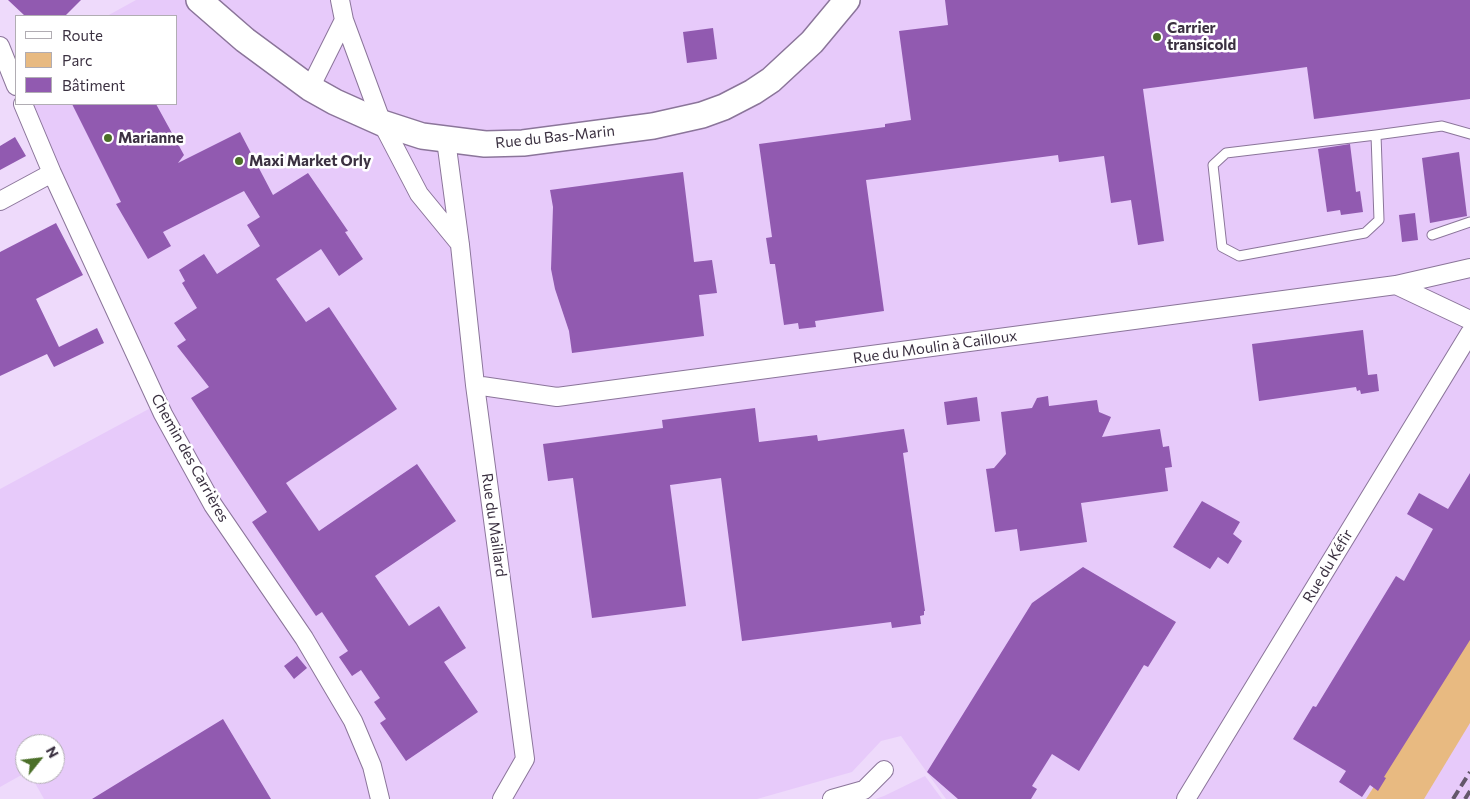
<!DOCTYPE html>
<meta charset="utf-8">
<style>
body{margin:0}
#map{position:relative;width:1470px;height:799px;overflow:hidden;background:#eedafb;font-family:Commissioner,sans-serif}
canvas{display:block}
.legend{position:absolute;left:15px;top:15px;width:162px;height:90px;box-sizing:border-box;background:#fff;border:1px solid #b1adb3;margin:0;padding:6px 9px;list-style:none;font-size:15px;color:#3b3141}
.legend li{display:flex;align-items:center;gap:10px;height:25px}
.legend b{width:25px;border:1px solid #b1adb3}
.north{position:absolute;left:15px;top:734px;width:50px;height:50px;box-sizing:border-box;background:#fff;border:1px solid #b1adb3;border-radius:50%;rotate:61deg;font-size:14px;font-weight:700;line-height:20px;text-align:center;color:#3b3141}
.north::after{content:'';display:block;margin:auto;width:18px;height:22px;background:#4b6f28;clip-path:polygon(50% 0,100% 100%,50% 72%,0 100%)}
</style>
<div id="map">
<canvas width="1470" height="799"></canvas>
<ul class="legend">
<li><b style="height:6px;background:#fff"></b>Route</li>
<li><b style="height:14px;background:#e8ba81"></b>Parc</li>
<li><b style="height:14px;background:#915ab0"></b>Bâtiment</li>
</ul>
<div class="north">N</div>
</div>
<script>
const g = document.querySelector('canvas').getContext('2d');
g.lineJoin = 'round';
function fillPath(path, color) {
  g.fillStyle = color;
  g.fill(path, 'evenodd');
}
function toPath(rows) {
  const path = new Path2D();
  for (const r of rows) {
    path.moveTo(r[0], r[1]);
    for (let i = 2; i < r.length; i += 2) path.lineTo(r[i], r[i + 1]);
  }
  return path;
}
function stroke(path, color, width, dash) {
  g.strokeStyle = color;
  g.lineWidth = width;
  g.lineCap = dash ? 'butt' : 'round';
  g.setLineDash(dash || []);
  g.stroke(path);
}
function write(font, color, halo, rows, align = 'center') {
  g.font = font + ' Commissioner,sans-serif';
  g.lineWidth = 5;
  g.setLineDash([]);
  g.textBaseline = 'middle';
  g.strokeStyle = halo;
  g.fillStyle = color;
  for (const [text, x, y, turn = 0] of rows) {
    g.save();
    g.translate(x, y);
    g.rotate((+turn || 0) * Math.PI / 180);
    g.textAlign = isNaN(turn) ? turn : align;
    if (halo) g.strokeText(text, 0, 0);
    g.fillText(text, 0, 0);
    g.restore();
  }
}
fillPath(toPath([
 [136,0,1470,0,1470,799,946,799,901,736,881,741,852,772,757,799,44,799,30,774,55,774,55,744,25,744,25,773,0,787,0,489,158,404,23,104,176,104,176,16,107,16],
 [925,776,942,799,875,799,884,796]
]), '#e7cafa');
fillPath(toPath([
 [1470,636,1470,723,1424,799,1366,799]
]), '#e8ba81');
fillPath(toPath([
 [8,0,81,0,65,16,25,16],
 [945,0,1470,0,1470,99,1314,119,1307,67,1143,89,1164,241,1138,245,1131,200,1111,203,1104,156,1059,162,1058,155,866,180,884,311,815,321,816,327,799,329,798,323,784,325,775,264,770,264,766,238,772,237,759,144,885,127,885,124,911,120,899,31,948,25],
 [713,28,717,59,687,63,683,32],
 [72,104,156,104,184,155,178,163,240,132,273,195,308,173,348,231,345,232,363,259,339,276,321,249,276,279,306,322,329,307,397,409,286,483,319,531,417,464,456,521,375,576,409,626,439,606,466,648,444,662,478,712,406,761,380,723,386,719,374,702,380,698,361,670,352,676,339,657,348,651,322,612,316,616,252,522,267,512,191,398,209,387,177,346,186,340,174,323,197,308,182,283,185,281,179,270,204,254,217,274,260,246,247,225,260,217,244,191,163,232,171,246,148,259,116,204,121,202],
 [15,137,26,156,0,170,0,146],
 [1350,144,1356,192,1360,191,1363,212,1341,215,1340,210,1327,212,1318,149],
 [1459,152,1467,216,1430,223,1422,158],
 [683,172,694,262,712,260,717,293,699,295,704,336,572,353,569,331,555,289,551,269,553,207,550,190],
 [1415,213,1418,240,1402,242,1399,215],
 [56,223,83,275,36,299,59,347,97,328,104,343,54,367,47,354,0,376,0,252],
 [1363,330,1368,375,1377,374,1379,391,1361,394,1360,390,1357,391,1356,387,1259,401,1252,344],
 [1048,396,1049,406,1097,400,1099,412,1111,417,1102,437,1160,429,1163,447,1169,446,1172,467,1165,468,1168,491,1081,503,1087,542,1020,551,1017,529,995,532,986,469,994,468,1006,454,1001,412,1032,408,1037,398],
 [977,397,980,421,947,425,944,402],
 [755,408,759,442,817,435,818,441,904,429,908,452,903,453,925,611,924,611,924,615,920,616,921,624,892,628,891,622,742,641,721,478,670,485,686,606,592,618,573,478,548,481,543,444,663,428,662,420],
 [1470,473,1470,640,1384,777,1386,778,1378,791,1370,785,1362,797,1339,782,1346,771,1293,739,1313,706,1316,707,1396,576,1404,581,1433,529,1407,514,1419,493,1448,509],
 [1202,501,1240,522,1233,534,1242,541,1228,564,1218,557,1210,569,1173,547],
 [1083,567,1176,622,1148,667,1144,665,1079,771,1052,754,1032,786,1037,789,1031,799,958,799,927,772,1032,603],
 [297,656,307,668,294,679,284,666],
 [223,719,271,799,92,799,136,772]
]), '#915ab0');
const lane = toPath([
 [1376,135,1379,220,1365,233,1239,256,1222,247,1213,165,1226,153,1376,135,1442,126,1470,134],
 [1432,235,1470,222]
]);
const street = toPath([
 [340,0,344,20,382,123,419,194,460,244],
 [0,46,16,86],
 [310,88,344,20],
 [23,104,52,173,163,414,213,505,304,638,353,721,372,766,380,799],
 [446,140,460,245,475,385,525,759,502,799],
 [0,201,52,173],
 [1396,285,1470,320],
 [475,385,557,397,1396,285,1470,268],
 [832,799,864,790,884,770],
 [1186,799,1470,333]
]);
const secondary = toPath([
 [199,0,245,40,310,88,335,102,382,123,422,136,485,144,523,143,653,126,702,115,724,107,753,92,771,80,812,42,847,0]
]);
stroke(lane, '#8b759a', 11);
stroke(street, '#8b759a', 20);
stroke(secondary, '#8b759a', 28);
stroke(lane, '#fff', 9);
stroke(street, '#fff', 18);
stroke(secondary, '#fff', 25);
stroke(toPath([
 [1453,799,1470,772],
 [1465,799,1470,791]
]), '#63576a', 4, [10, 5]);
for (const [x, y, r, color] of [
 [1157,37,5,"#4b6f28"],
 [108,138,5,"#4b6f28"],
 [239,161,5,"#4b6f28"]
]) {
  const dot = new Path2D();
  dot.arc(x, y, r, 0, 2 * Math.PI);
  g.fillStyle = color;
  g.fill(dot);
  stroke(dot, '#fff', 2);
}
write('bold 15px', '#3b3141', '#fff', [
 ["Carrier",1167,28],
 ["transicold",1167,45],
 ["Marianne",118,138],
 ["Maxi Market Orly",249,161]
], 'left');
write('15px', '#3b3141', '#fff', [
 ["Rue du Bas-Marin",555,137,-6],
 ["Rue du Moulin à Cailloux",935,347,-8],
 ["Chemin des Carrières",190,458,61],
 ["Rue du Maillard",494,525,82],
 ["Rue du Kéfir",1328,566,-59]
]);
</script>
